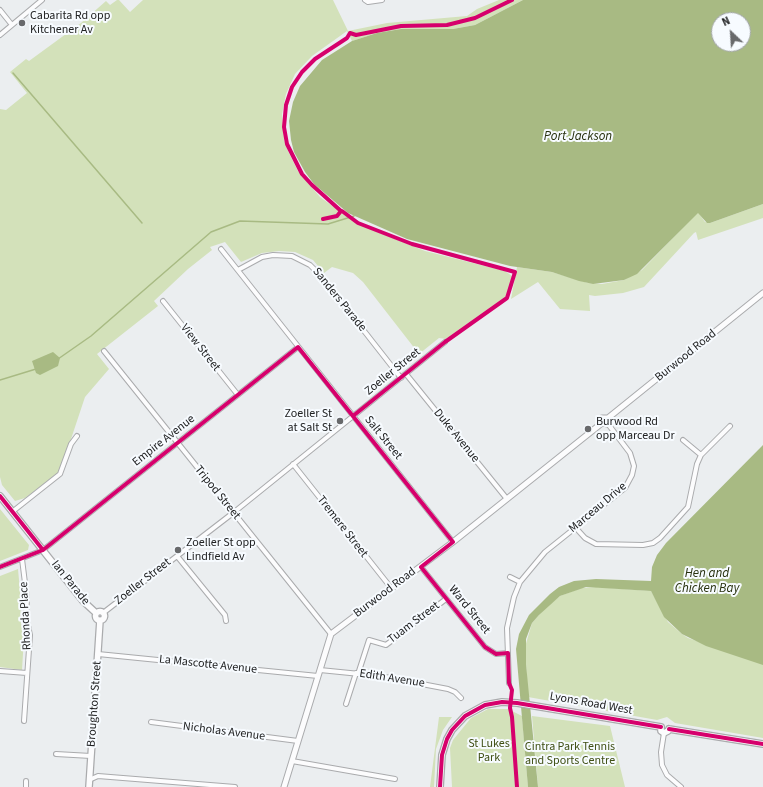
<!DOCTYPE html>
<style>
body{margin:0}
#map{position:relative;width:763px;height:787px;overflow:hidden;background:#ebeef0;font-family:"Source Sans 3",sans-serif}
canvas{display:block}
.north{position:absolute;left:711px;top:12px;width:40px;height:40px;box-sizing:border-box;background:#f7fbff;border:1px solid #a1a4a7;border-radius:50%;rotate:335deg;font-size:11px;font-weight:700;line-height:16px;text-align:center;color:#212223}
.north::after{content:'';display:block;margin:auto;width:14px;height:18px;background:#68696b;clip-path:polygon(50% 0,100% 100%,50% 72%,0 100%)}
</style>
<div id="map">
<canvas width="763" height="787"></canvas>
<div class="north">N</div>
</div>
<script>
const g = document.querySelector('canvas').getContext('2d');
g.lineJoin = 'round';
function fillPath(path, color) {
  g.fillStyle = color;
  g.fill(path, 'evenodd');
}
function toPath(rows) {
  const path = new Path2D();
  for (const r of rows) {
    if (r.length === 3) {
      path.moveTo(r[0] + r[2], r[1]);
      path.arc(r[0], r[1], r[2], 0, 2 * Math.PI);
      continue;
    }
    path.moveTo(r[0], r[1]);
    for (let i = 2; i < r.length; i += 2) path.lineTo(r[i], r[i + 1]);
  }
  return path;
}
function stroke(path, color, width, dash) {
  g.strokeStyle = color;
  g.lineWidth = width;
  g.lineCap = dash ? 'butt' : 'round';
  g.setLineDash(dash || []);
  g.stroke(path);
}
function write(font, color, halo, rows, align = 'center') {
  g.font = font + ' "Source Sans 3",sans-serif';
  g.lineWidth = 4;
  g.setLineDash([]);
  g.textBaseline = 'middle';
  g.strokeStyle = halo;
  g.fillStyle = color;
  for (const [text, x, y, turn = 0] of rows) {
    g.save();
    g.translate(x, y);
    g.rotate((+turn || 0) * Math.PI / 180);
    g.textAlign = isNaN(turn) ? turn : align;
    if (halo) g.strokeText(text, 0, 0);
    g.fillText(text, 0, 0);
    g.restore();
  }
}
fillPath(toPath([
 [117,0,119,0,130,12,143,0,333,0,348,31,387,23,467,16,477,9,499,0,523,0,475,25,453,29,401,29,377,33,352,41,347,31,312,56,295,74,286,94,282,114,284,140,289,153,298,171,320,197,338,210,370,229,425,251,505,271,512,276,508,295,446,339,439,338,419,354,363,282,353,273,332,267,324,273,313,260,295,252,279,251,262,253,241,262,225,242,210,247,212,250,188,269,154,301,158,306,97,354,109,369,85,397,60,472,25,498,15,501,2,485,0,477,0,109,6,110,27,93,10,72,26,59,29,61,81,23,106,1,110,5],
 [763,204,763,218,698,240,696,232,694,233,644,287,623,293,595,296,589,295,590,311,560,309,538,282,511,299,517,267,552,272,588,283,602,284,624,280,642,270,698,212,705,222,710,223],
 [0,509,29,545,28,550,0,561],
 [18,569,21,602,20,619,24,637,22,670,0,667,0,576],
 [596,587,651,591,668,622,682,634,688,638,763,664,763,738,675,723,667,717,657,720,528,697,525,647,532,623,546,607,560,596,581,588],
 [488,709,508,709,522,716,528,787,452,787,450,748,453,740,471,718],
 [532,716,610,726,625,787,538,787],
 [439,717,452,717,443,730,436,749,434,787,430,787]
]), '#d3e1ba');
fillPath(toPath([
 [523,0,763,0,763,204,710,223,707,223,698,213,637,274,624,280,593,284,579,281,552,272,510,266,407,239,348,213,314,184,305,172,294,152,291,140,289,121,293,102,300,86,322,60,352,41,377,33,401,29,453,29,475,25],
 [719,20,743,20,743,44,719,44],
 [53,352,60,358,58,366,40,375,36,373,32,361],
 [763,445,763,665,706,646,682,634,664,617,651,591,586,587,560,596,539,615,532,623,526,639,526,664,538,787,528,787,516,649,519,634,529,615,550,594,559,587,574,581,596,579,651,581,652,567,657,555,666,543]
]), '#a8ba83');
stroke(toPath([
 [13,73,142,223],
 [58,359,91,336,211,232,240,221,328,224,354,216],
 [0,380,36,369]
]), '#a8ba83', 1.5);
const minor = toPath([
 [365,0,368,2,382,0],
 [0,10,12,25],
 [0,35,42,0],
 [221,249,453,542],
 [238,270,262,257,273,255,292,256,310,265,321,276,401,378],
 [163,301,238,395],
 [104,351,331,634],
 [406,374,507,499],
 [683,440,701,455],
 [293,464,392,589],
 [12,512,60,474,71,444,77,436],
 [575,527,585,538,596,544,643,545,653,543,660,538,688,507,697,464,701,455,730,426],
 [177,556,225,615,226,621],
 [22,559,27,599,26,616,30,635,24,721],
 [0,567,43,550,298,347],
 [421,567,485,647,496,654,508,653],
 [510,577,520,582],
 [103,613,233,513,445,342],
 [98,654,318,676],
 [320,670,380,676,448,689,455,692,461,698],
 [0,671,27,673],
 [358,674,369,640,386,645,446,599],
 [509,683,507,628,514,597,520,582,545,552,625,488,632,475,634,466,630,453,608,424],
 [346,704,356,673],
 [151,722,298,741],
 [664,733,661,752,662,765,667,775,681,787],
 [56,754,91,756],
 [292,761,395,779],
 [89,780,98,776,235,787],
 [26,787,26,781]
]);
const tertiary = toPath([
 [608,418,763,293],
 [602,423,608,424,608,418],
 [602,423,602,418,608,418],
 [284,787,331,634,453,542,602,423]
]);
const secondary = toPath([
 [0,496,83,601,96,613],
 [100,616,4.5],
 [661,727,661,731,664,733,668,731,669,729],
 [669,729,763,744],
 [89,787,100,620],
 [440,787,442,755,447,739,452,730,465,716,485,705,502,702,517,703,661,727]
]);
stroke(minor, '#aaabad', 6);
stroke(tertiary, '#aaabad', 7);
stroke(secondary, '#aaabad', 8);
stroke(minor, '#fcfcfd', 4);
stroke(tertiary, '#fcfcfd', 5);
stroke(secondary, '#fcfcfd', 5.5);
stroke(toPath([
 [342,211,358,223,412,244,515,272,507,298,445,342,353,416],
 [323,219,337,216,341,211,312,185,302,174,287,144,284,127,286,105,292,87,302,72,315,59,347,38,350,33,356,35,401,26,447,25,475,18,512,0],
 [0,496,43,550],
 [0,567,43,550,298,347,453,542,421,567,485,647,496,654,508,653,509,683,512,690,510,708,512,717,517,787],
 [669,729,763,744],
 [440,787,442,755,447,739,452,730,465,716,485,705,502,702,517,703,661,727]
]), '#d6006c', 4);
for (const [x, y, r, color] of [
 [22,23,4,"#68696b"],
 [340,421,4,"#68696b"],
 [588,429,4,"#68696b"],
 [178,550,4,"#68696b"]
]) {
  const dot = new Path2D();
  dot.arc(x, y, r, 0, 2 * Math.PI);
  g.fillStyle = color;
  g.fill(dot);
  stroke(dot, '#f7fbff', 1.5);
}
write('12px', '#212223', '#f7fbff', [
 ["Cabarita Rd opp",30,16],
 ["Kitchener Av",30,30],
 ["Zoeller St",332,414,"right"],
 ["at Salt St",332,428,"right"],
 ["Burwood Rd",596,422],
 ["opp Marceau Dr",596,436],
 ["Zoeller St opp",186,543],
 ["Lindfield Av",186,557]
], 'left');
write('12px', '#212223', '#f7fbff', [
 ["Sanders Parade",339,300,51],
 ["View Street",200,348,52],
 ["Burwood Road",686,356,-39],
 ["Zoeller Street",393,372,-39],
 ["Duke Avenue",456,436,51],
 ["Salt Street",383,438,51],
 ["Empire Avenue",164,441,-38],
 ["Tripod Street",217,493,51],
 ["Marceau Drive",598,508,-40],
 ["Tremere Street",342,527,52],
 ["Zoeller Street",143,582,-38],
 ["Ian Parade",70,583,51],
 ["Burwood Road",385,593,-37],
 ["Ward Street",469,610,51],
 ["Rhonda Place",26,616,-93],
 ["Tuam Street",414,623,-37],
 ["La Mascotte Avenue",208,665,6],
 ["Edith Avenue",392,679,9],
 ["Broughton Street",95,704,-86],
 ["Lyons Road West",591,704,10],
 ["Nicholas Avenue",224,732,7]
]);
write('12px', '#405015', '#f7fbff', [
 ["St Lukes",489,744],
 ["Park",489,758],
 ["Cintra Park Tennis",570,747],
 ["and Sports Centre",570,761]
]);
write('italic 13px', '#27300e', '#f7fbff', [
 ["Port Jackson",578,137],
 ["Hen and",707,574],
 ["Chicken Bay",707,589]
]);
</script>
